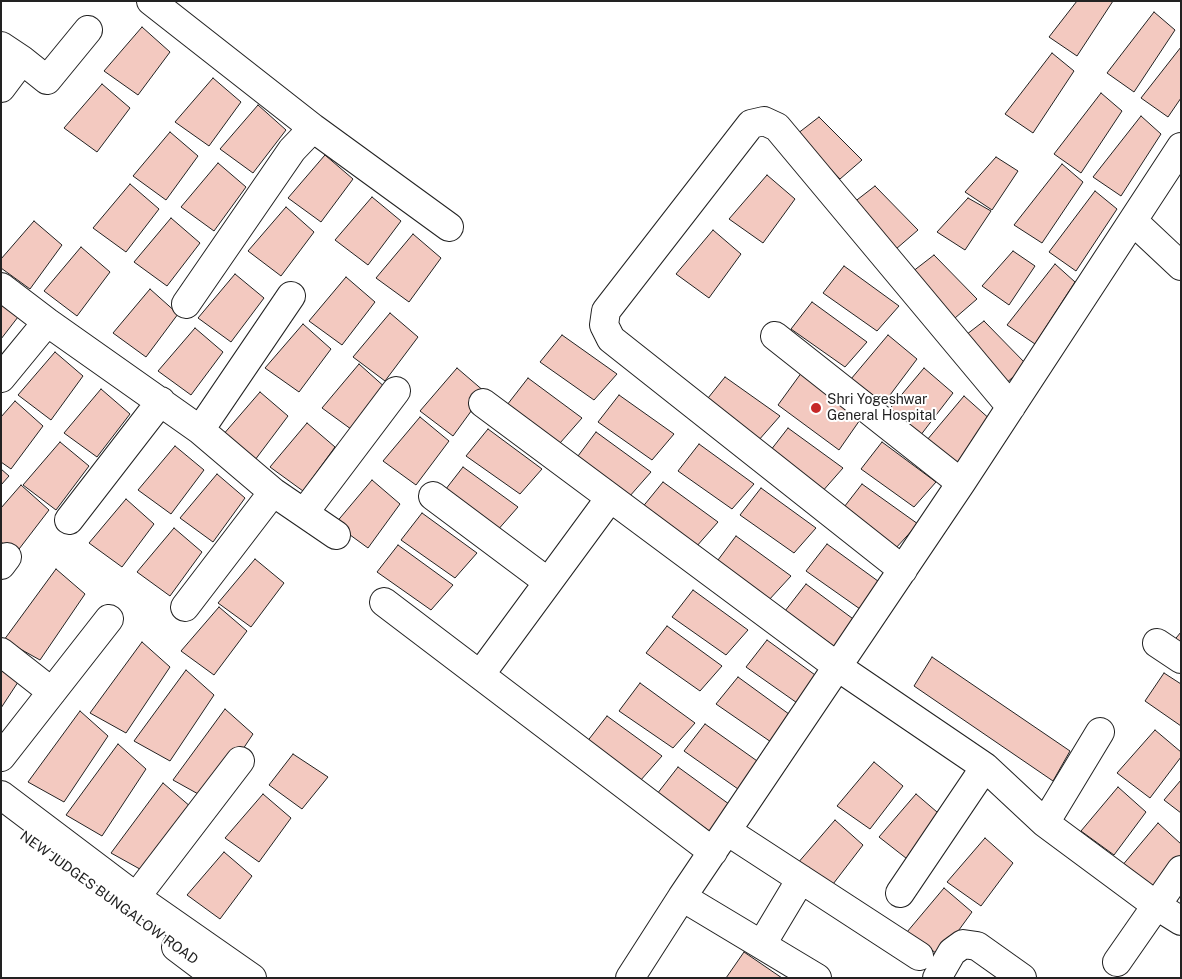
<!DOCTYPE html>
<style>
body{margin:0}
#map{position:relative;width:1182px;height:979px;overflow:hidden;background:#fff;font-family:"Public Sans",sans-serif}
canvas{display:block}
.frame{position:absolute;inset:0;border:2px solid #222;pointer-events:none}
</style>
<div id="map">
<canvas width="1182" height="979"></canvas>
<div class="frame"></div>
</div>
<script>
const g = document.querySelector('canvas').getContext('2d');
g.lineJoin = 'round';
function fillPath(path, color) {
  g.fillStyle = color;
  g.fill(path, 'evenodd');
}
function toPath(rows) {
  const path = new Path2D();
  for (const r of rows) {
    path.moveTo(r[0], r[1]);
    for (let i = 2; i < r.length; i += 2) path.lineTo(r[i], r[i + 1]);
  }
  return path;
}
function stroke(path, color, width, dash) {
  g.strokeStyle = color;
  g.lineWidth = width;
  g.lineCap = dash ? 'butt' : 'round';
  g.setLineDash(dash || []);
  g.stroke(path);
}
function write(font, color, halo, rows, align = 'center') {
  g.font = font + ' "Public Sans",sans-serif';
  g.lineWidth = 4;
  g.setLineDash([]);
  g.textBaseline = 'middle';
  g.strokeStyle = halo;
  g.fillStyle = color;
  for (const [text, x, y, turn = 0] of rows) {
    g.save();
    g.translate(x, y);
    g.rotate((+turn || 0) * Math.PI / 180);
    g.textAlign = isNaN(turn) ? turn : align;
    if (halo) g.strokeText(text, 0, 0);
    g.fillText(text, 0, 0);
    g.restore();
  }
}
const building = toPath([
 [1077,1,1113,1,1077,56,1049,37,1077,1],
 [1154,12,1175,30,1134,92,1107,73,1154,12],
 [142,27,170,52,138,95,104,71,142,27],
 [1181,47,1181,98,1168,117,1141,98,1181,47],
 [1052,53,1074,71,1033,133,1005,114,1052,53],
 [213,78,241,102,209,146,175,122,213,78],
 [102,84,130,108,97,152,64,128,102,84],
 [1101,93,1122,111,1081,173,1054,154,1101,93],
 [258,105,286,130,253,173,220,149,258,105],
 [1141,116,1161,134,1121,196,1093,177,1141,116],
 [819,117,862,160,840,179,797,134,819,117],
 [170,132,198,156,166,200,133,176,170,132],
 [325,155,353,179,321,222,288,198,325,155],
 [996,157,1018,171,992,210,965,192,996,157],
 [218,163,246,187,214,231,181,207,218,163],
 [1062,164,1083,182,1042,243,1014,225,1062,164],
 [767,175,795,199,763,243,729,219,767,175],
 [130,184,159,209,126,252,93,228,130,184],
 [875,186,918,230,896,249,853,203,875,186],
 [1095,191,1117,209,1076,271,1049,252,1095,191],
 [372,197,401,221,368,265,335,240,372,197],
 [968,198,991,211,965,250,937,232,968,198],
 [286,207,314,232,281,276,248,251,286,207],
 [171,218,200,243,167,286,134,262,171,218],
 [34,221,62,245,30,289,1,268,1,259,34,221],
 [713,230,741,254,709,298,676,274,713,230],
 [413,234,441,258,409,302,376,278,413,234],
 [81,247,110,272,77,316,44,291,81,247],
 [1013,251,1035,266,1009,305,982,286,1013,251],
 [934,255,977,299,955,318,912,272,934,255],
 [1055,264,1075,282,1035,344,1007,325,1055,264],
 [844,266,899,306,877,331,823,293,844,266],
 [235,274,264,298,231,342,198,318,235,274],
 [346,277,375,302,342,345,309,321,346,277],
 [150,289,178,314,146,357,113,333,150,289],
 [1,302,18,317,1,339,1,302],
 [812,302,867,342,845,367,791,329,812,302],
 [390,313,418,337,385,381,353,357,390,313],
 [984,321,1027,365,1005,384,962,338,984,321],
 [303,324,331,349,299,392,265,368,303,324],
 [195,328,223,352,191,395,158,371,195,328],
 [562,335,617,374,594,400,540,362,562,335],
 [888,335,917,359,884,403,851,379,888,335],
 [55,352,83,376,51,420,18,395,55,352],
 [359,364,387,389,355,432,322,408,359,364],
 [457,368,485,392,453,436,420,411,457,368],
 [924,368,953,393,920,436,887,412,924,368],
 [802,372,862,417,839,450,778,405,802,372],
 [725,377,780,416,758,441,704,403,725,377],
 [528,378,582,418,560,443,507,405,528,378],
 [101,389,130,414,97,457,64,433,101,389],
 [260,392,288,416,255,460,222,436,260,392],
 [619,395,674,434,652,460,598,422,619,395],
 [964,396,992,421,960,464,927,440,964,396],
 [15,401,43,426,11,469,1,462,1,417,15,401],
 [420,417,449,441,416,485,383,461,420,417],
 [307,423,335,447,303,491,270,467,307,423],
 [788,428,843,468,821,493,767,455,788,428],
 [488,429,542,469,520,494,466,456,488,429],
 [596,432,651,472,629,497,575,460,596,432],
 [60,442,89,466,56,510,23,485,60,442],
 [882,442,936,482,914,507,861,469,882,442],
 [699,444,754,484,732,509,678,471,699,444],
 [175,446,204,470,171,514,138,490,175,446],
 [463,467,518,507,496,532,442,494,463,467],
 [1,469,9,476,1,485,1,469],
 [217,474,245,498,213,542,180,518,217,474],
 [372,480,400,504,368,548,335,524,372,480],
 [663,482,718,522,696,547,641,509,663,482],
 [862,484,918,524,895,549,841,511,862,484],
 [21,485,49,510,16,553,1,542,1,508,21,485],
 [761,488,816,528,794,553,740,515,761,488],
 [126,499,154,524,122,567,89,543,126,499],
 [422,513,477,553,455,578,401,540,422,513],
 [174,528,202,552,170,596,137,572,174,528],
 [736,536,791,576,768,601,715,564,736,536],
 [827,544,882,584,860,609,806,571,827,544],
 [398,545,453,585,431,610,377,572,398,545],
 [255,559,284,583,251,627,218,603,255,559],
 [56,569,85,594,40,660,4,640,56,569],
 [806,584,860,624,838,649,785,611,806,584],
 [693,590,748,630,726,655,672,617,693,590],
 [219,607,247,631,214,675,181,651,219,607],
 [667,626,722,666,700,691,646,653,667,626],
 [1181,632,1181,649,1172,643,1181,632],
 [767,640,822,680,800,705,746,667,767,640],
 [142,642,170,667,126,733,90,713,142,642],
 [932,657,1070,751,1053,781,914,686,932,657],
 [1,658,22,676,1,708,1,658],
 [186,670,214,695,170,761,134,741,186,670],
 [1164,673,1181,684,1181,726,1145,701,1164,673],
 [738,677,793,717,771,742,716,704,738,677],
 [640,683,695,723,673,748,619,711,640,683],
 [225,709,253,734,209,800,173,780,225,709],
 [80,711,108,736,64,802,28,782,80,711],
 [607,716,662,756,640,781,586,743,607,716],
 [705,724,760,763,738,789,684,751,705,724],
 [1155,730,1181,752,1181,757,1150,798,1117,773,1155,730],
 [118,744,146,769,102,836,66,815,118,744],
 [293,754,328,777,302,809,269,785,293,754],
 [874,762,903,786,870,829,837,806,874,762],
 [678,767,733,807,711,832,657,794,678,767],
 [1181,780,1181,813,1164,800,1181,780],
 [163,783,191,807,147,873,111,853,163,783],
 [1118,787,1146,812,1114,855,1081,831,1118,787],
 [263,794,291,818,259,862,225,838,263,794],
 [916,794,944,818,911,862,879,837,916,794],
 [835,820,863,845,830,888,797,864,835,820],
 [1158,823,1181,844,1181,855,1153,892,1121,867,1158,823],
 [985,838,1013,863,981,906,947,882,985,838],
 [224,852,252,876,220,919,187,895,224,852],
 [944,888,972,912,940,956,907,932,944,888],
 [744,952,782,978,726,978,744,952]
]);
fillPath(building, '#f3c9c0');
stroke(building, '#222', 1);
const minor = toPath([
 [151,1,313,128,449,227],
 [1,46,22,60,1,88],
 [22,60,47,80,88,30],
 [1133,221,1181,266],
 [1,287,47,322,200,430,273,492,336,535],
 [186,304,292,150,313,128],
 [775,336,961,483],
 [1,378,47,322],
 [483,403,838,667,985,767,1045,823,1157,906,1181,921],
 [200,430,291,296],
 [433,496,548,582],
 [304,513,396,391],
 [69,520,161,401],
 [1,565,7,557],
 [903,570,611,339,604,325,606,311,751,124,764,121,777,127,1011,407],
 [384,602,713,852],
 [185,607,273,492],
 [1157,643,1181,659],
 [1,652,52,692],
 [480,675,610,498],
 [1,757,109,619],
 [1,795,136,897,252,978],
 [1045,823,1100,732],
 [727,831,919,956],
 [900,893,985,767],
 [136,897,240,761],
 [682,897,817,978],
 [762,944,801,879],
 [176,947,217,978],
 [1117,962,1181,870],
 [630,978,682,897,961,483,1181,147],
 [937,978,952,952,963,944,977,946,1022,978]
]);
stroke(minor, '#222', 30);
stroke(minor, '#fff', 28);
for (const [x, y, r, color] of [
 [816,408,6,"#c62828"]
]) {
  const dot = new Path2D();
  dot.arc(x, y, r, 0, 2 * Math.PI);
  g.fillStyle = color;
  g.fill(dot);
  stroke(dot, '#fff', 2);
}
write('14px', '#222', '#fff', [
 ["Shri Yogeshwar",827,400],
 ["General Hospital",827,416]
], 'left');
write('14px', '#222', '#fff', [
 ["NEW JUDGES BUNGALOW ROAD",109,898,36]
]);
</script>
